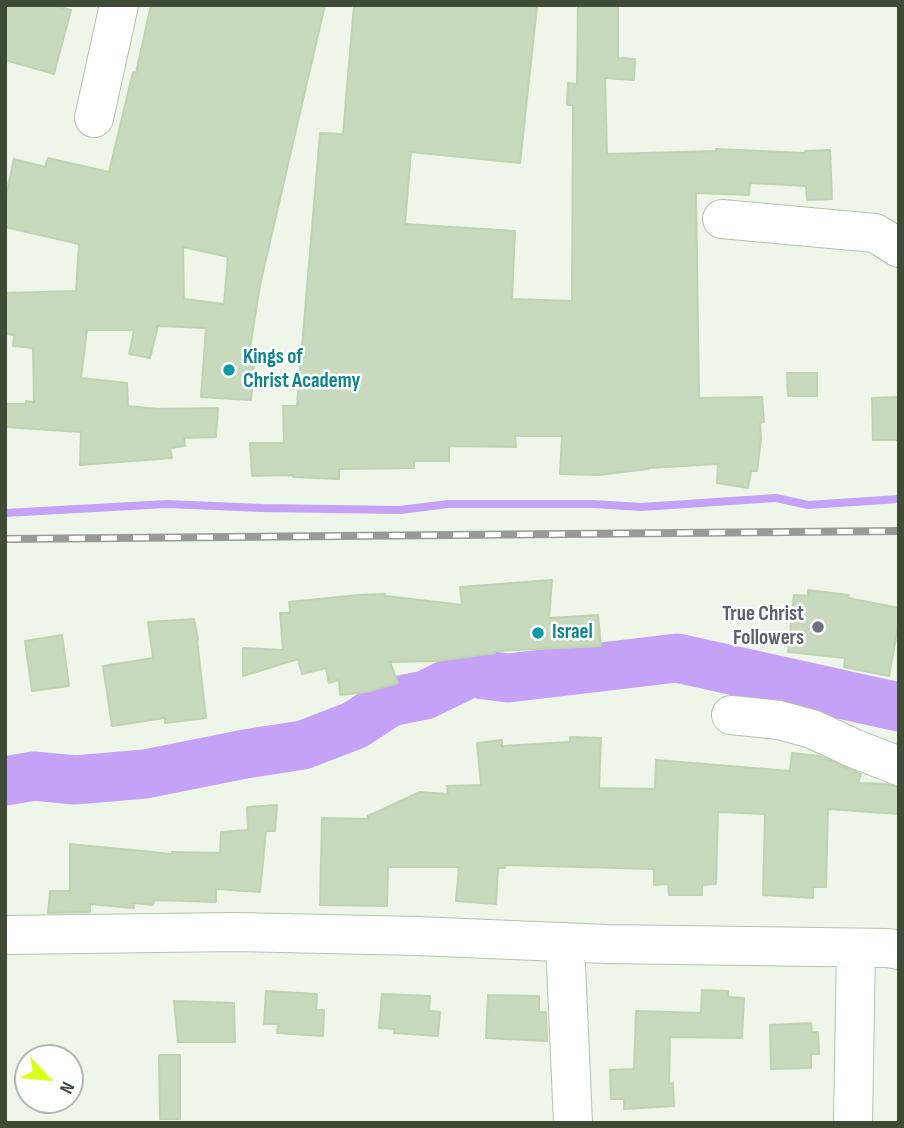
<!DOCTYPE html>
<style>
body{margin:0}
#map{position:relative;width:904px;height:1128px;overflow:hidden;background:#edf6e9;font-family:"Sofia Sans Condensed",sans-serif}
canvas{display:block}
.frame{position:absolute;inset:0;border:7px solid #3e4b36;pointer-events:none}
.north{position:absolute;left:14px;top:1044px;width:70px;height:70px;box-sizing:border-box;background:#fff;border:2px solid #b2b7af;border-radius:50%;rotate:116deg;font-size:19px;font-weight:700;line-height:28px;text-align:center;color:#3e4b36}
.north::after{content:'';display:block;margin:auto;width:24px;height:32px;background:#dbff17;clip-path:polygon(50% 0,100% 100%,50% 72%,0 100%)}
</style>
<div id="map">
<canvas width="904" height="1128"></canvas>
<div class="frame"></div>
<div class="north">N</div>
</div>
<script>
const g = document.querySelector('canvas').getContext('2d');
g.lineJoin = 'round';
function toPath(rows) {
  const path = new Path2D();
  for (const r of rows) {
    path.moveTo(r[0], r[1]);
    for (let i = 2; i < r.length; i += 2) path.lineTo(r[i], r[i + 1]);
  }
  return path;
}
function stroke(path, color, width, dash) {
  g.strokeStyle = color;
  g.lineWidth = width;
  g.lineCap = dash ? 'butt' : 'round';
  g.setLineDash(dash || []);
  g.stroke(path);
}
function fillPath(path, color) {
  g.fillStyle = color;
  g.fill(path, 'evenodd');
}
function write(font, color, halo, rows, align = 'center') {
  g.font = font + ' "Sofia Sans Condensed",sans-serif';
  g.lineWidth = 5;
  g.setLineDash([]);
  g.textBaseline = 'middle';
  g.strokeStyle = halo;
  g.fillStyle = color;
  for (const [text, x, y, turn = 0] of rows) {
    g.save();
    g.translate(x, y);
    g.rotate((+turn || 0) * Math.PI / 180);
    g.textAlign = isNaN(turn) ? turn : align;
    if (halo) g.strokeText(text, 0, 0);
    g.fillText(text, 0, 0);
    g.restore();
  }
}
stroke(toPath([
 [5,513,167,504,262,508,400,510,448,504,593,504,642,507,776,498,808,505,899,499]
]), '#c5a1f7', 8);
stroke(toPath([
 [5,781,34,776,75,780,145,774,245,754,303,745,355,725,390,702,425,695,470,673,508,678,677,658,899,707]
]), '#c5a1f7', 49);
const building = toPath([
 [5,5,52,5,71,10,54,74,5,60,5,5],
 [151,5,325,5,260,285,250,348,253,348,252,364,254,364,251,400,201,397,206,328,158,326,150,358,129,354,134,330,87,330,81,378,127,383,128,406,158,409,218,408,216,437,184,438,185,446,170,448,172,458,80,465,81,432,5,427,5,404,26,404,26,401,34,402,33,348,13,346,14,335,5,334,5,293,76,291,79,244,5,227,5,200,14,159,45,167,48,158,109,172,133,72,136,73,151,5],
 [183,247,228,257,224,304,184,299,183,247],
 [354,5,519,5,537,7,520,163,411,152,405,224,515,231,512,299,572,301,573,105,567,105,568,83,577,84,578,5,618,5,618,58,635,59,634,80,605,78,607,154,716,151,716,149,805,153,805,151,830,150,832,199,807,200,806,186,750,183,749,195,696,193,699,398,762,397,764,422,760,423,761,439,757,471,751,471,748,488,717,483,718,464,648,468,648,469,599,475,560,474,562,436,515,436,516,447,449,446,449,461,414,461,414,468,339,469,339,479,293,477,293,475,252,476,250,443,284,443,283,406,297,406,320,133,343,134,354,5],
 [787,373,817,373,817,396,788,396,787,373],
 [899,397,899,440,873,440,872,398,899,397],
 [552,580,549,618,598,615,601,646,495,651,495,653,438,661,390,662,398,683,367,692,340,695,339,680,329,683,326,668,302,674,298,659,243,676,243,648,283,650,280,613,290,613,289,602,359,595,385,594,386,596,462,605,460,587,552,580],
 [808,590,849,595,848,598,899,608,899,621,889,676,844,667,845,658,788,652,794,595,808,596,808,590],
 [194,619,198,640,197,640,206,718,165,723,165,718,112,726,103,666,153,658,148,622,194,619],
 [62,635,69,686,32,691,25,641,62,635],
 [570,737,601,738,599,788,655,789,656,760,790,771,792,753,819,756,861,774,858,783,886,784,899,787,899,814,828,809,826,887,813,887,813,898,763,895,765,814,718,812,716,884,702,885,702,895,669,895,668,884,654,885,654,869,505,865,505,868,498,868,496,904,456,901,459,867,388,867,387,906,320,905,322,818,368,819,368,816,420,792,448,794,447,786,481,785,477,743,502,740,502,746,570,742,570,737],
 [277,805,275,831,266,831,260,892,216,889,216,902,154,900,153,905,133,903,134,908,90,904,90,912,48,913,50,891,70,891,70,844,172,854,172,852,220,853,221,832,248,830,247,807,277,805],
 [702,990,728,991,728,997,744,998,742,1038,670,1037,669,1084,673,1083,674,1106,624,1109,624,1099,611,1099,610,1070,634,1069,636,1011,701,1013,702,990],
 [266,991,317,994,316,1010,324,1010,323,1036,277,1033,278,1024,264,1024,266,991],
 [382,994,430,996,429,1011,440,1012,438,1036,394,1033,395,1029,379,1028,382,994],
 [488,995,539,996,539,1012,546,1012,547,1041,486,1038,488,995],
 [174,1001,234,1003,235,1042,178,1042,174,1001],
 [811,1023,812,1032,818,1032,819,1054,811,1054,811,1068,771,1069,770,1025,811,1023],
 [159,1055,180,1055,180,1119,160,1119,159,1055]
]);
fillPath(building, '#c8d9bd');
stroke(building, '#bed4b0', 2);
const minor = toPath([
 [94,118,119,5],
 [722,219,875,233,899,248],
 [731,715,779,720,812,729,853,748,899,766],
 [5,935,236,932,417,936,607,944,888,948,899,950],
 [565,942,573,1123],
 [853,1123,856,948]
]);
stroke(minor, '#b3c3ab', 40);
stroke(minor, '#fff', 38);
const rail = toPath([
 [5,539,899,531]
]);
stroke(rail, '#999', 8);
stroke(rail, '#fff', 5, [16]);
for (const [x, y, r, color] of [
 [229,370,7,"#0f9aa8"],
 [818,627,7,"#6b7280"],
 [538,633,7,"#0f9aa8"]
]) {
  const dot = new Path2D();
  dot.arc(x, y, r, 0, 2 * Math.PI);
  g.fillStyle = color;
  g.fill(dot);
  stroke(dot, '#fff', 2.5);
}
write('bold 21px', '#0d838f', '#fff', [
 ["Kings of",243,358],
 ["Christ Academy",243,382],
 ["Israel",552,633]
], 'left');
write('bold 21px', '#5b616d', '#fff', [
 ["True Christ",804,615],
 ["Followers",804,639]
], 'right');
</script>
